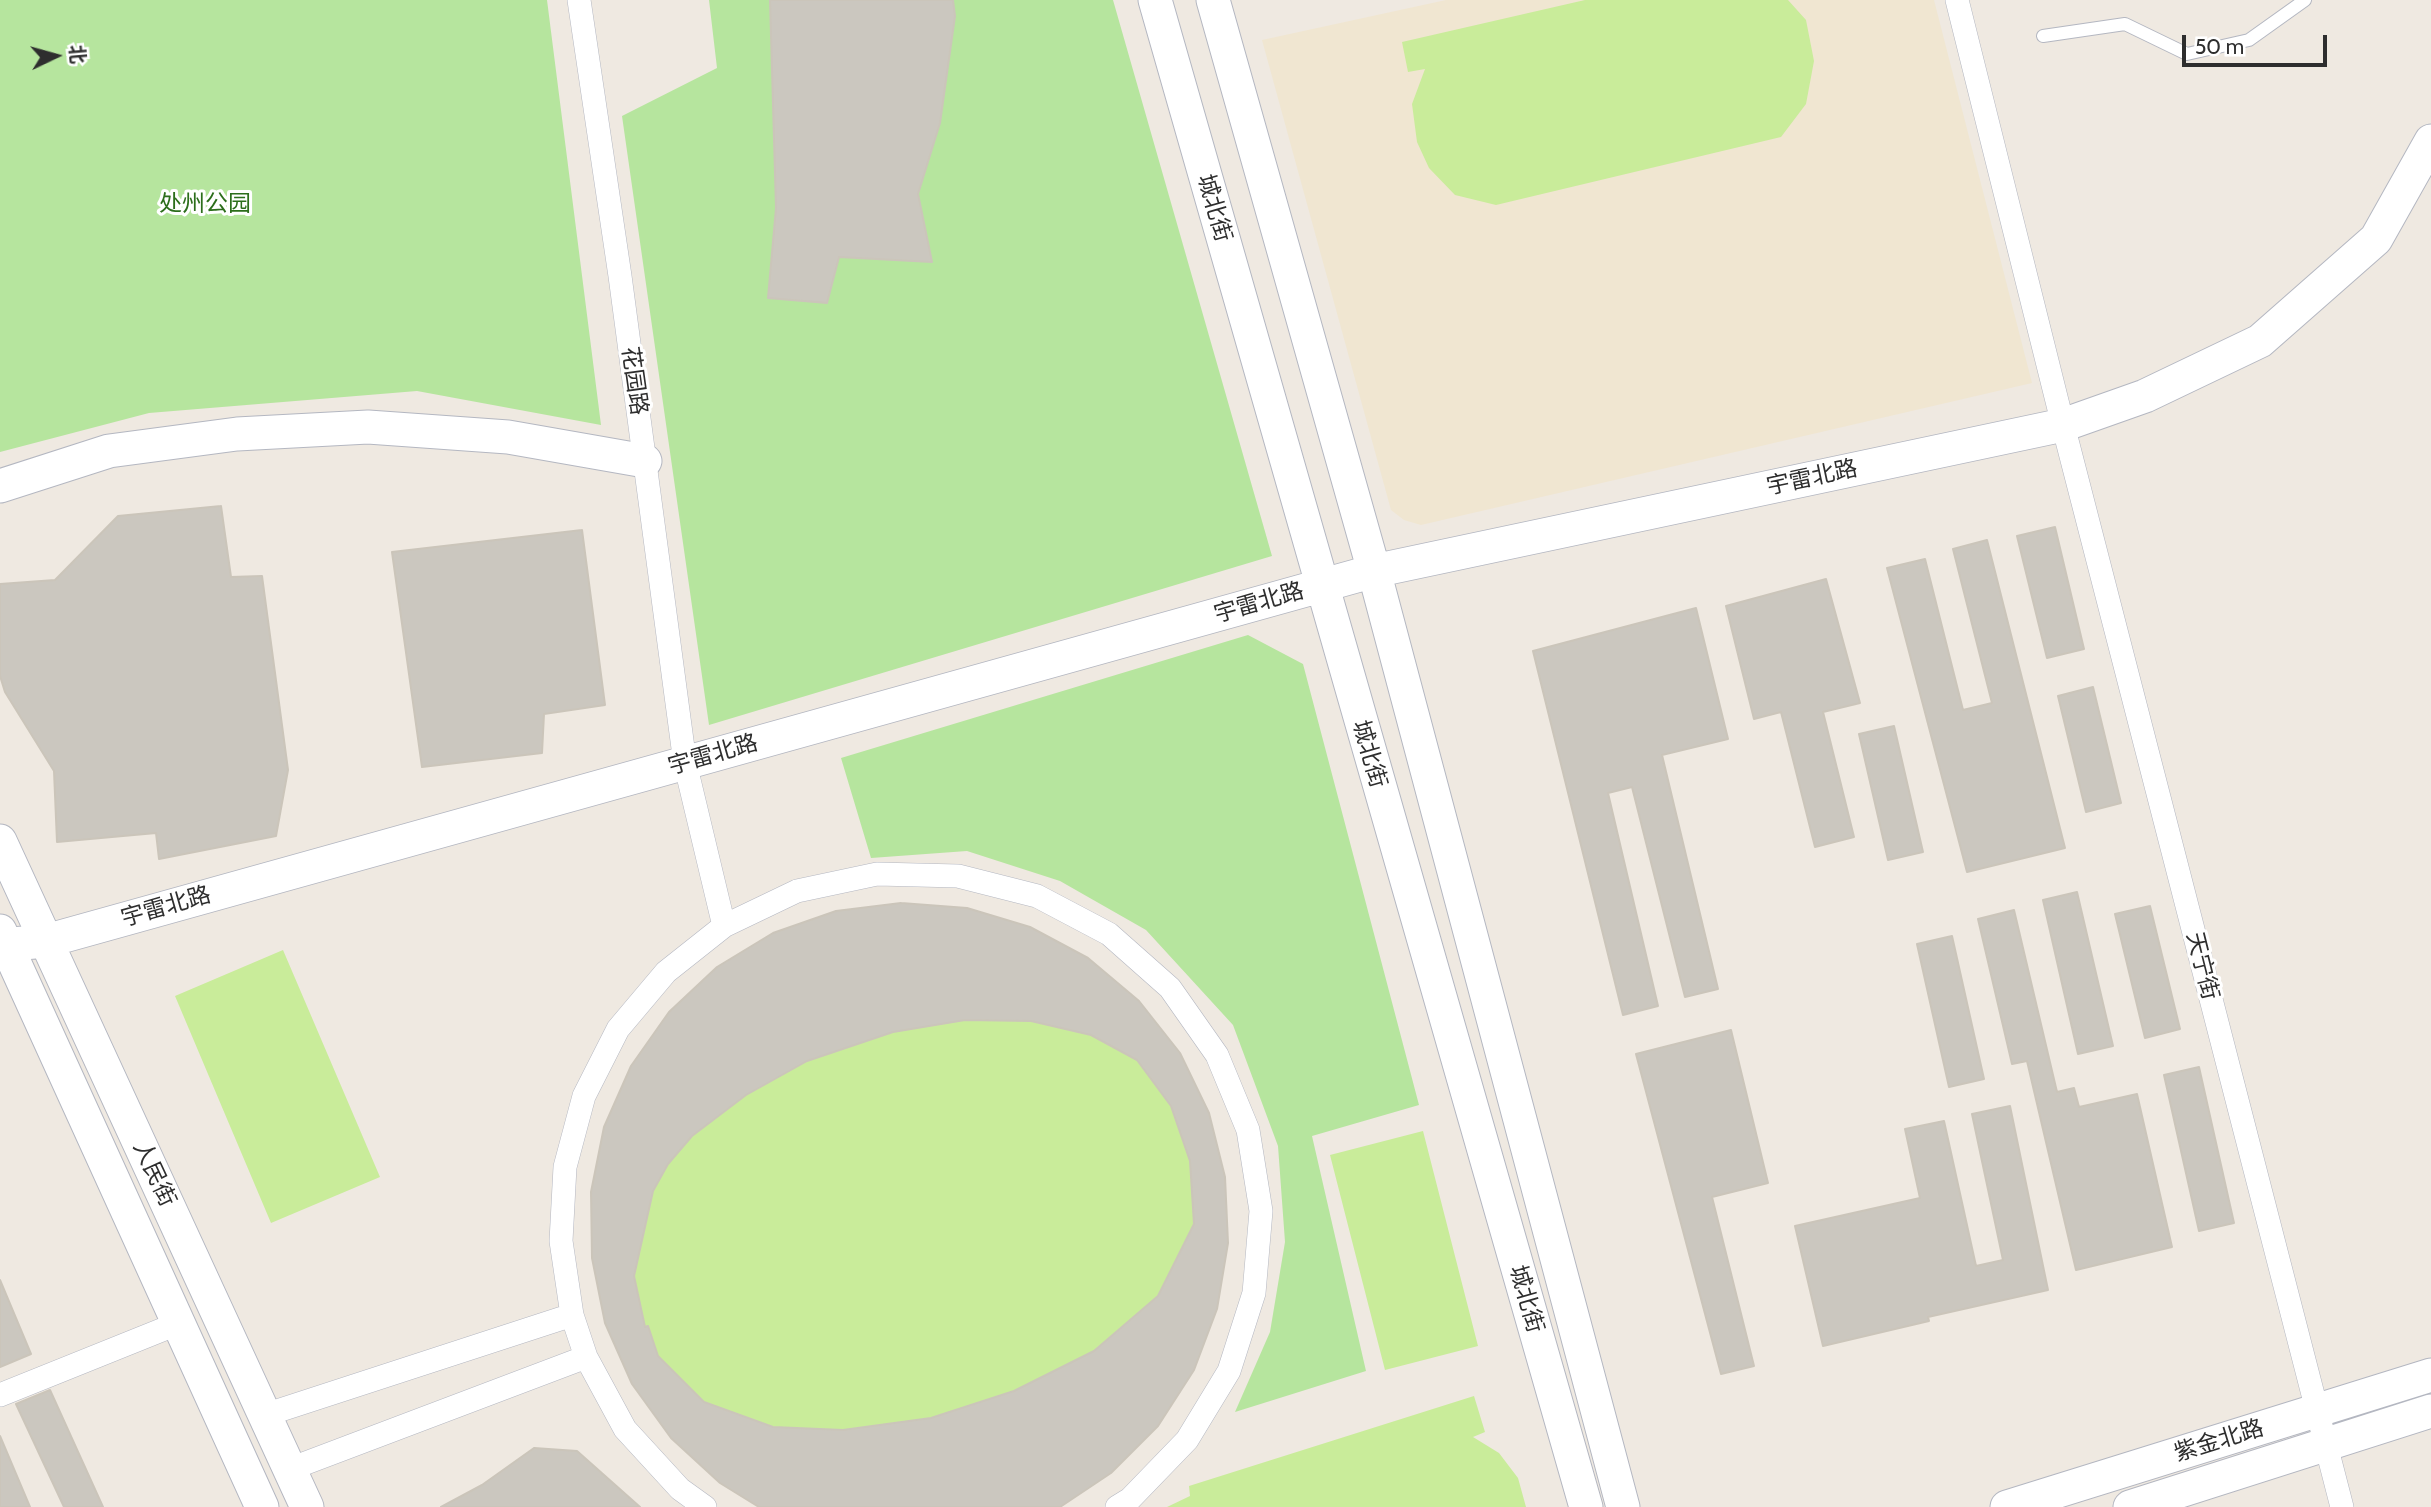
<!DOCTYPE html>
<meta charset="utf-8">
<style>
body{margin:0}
#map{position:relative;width:2431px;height:1507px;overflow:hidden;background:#efe9e1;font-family:Cabin,"Noto Sans SC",sans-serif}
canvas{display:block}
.north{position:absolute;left:21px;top:21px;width:70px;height:70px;-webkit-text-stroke:5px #fff;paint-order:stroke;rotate:85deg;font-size:19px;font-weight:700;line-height:28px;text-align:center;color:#2e2e2e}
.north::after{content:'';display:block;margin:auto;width:24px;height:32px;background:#2e2e2e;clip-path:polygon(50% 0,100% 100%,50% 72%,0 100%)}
.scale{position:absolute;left:2182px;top:35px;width:145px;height:32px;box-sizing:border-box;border:4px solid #2e2e2e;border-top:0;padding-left:9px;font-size:21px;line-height:24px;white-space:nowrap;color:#2e2e2e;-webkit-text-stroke:5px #fff;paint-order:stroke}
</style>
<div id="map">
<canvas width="2431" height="1507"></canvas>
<div class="north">北</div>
<div class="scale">50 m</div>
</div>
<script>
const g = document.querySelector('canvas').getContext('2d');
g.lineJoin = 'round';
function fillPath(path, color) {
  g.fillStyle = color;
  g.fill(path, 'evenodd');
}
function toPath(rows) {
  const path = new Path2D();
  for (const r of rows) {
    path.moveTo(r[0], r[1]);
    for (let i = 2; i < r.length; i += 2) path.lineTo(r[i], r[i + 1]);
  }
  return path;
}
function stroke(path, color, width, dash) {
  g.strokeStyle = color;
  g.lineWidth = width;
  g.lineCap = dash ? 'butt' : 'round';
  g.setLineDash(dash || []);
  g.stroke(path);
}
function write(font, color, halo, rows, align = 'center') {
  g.font = font + ' Cabin,"Noto Sans SC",sans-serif';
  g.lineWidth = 6;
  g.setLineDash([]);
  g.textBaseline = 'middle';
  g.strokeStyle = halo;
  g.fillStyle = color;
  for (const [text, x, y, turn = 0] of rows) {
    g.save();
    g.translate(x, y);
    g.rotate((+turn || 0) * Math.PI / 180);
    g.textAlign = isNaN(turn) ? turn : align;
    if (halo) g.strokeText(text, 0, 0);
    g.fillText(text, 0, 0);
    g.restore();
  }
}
fillPath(toPath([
 [1446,0,1934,0,2032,383,1421,525,1404,520,1391,510,1262,40]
]), '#f0e6d1');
fillPath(toPath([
 [0,0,547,0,601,425,417,391,149,413,0,452],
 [709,0,1113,0,1272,556,709,725,622,116,717,68],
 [1248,635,1303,664,1419,1105,1312,1136,1366,1371,1235,1412,1270,1332,1285,1242,1278,1146,1233,1025,1146,930,1060,881,967,851,871,858,841,758]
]), '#b6e59e');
fillPath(toPath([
 [1585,0,1788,0,1806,20,1814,61,1806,104,1781,137,1496,205,1455,195,1429,168,1417,142,1412,104,1425,69,1408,72,1402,42],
 [901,903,967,908,1030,927,1088,958,1139,1001,1180,1053,1209,1113,1225,1177,1228,1243,1217,1309,1194,1370,1158,1426,1111,1473,1060,1507,759,1507,720,1483,605,1323,592,1258,591,1192,604,1127,631,1066,669,1012,717,967,836,911],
 [283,950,380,1177,271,1223,175,996],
 [1423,1131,1478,1346,1385,1370,1330,1155],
 [1474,1396,1485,1432,1473,1437,1499,1453,1518,1478,1526,1507,1167,1507,1190,1496,1189,1486]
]), '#c9ec9a');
const building = toPath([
 [770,0,953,0,955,16,940,123,918,194,932,262,839,257,827,303,768,298,776,208,770,0],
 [221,506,231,577,262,576,288,770,276,836,159,859,156,833,57,842,54,771,5,692,0,676,0,584,55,580,118,516,221,506],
 [2055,527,2084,649,2047,658,2017,536,2055,527],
 [582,530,605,705,544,714,542,753,422,767,392,552,582,530],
 [1987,540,2065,848,1967,872,1887,568,1925,559,1963,710,1992,703,1953,549,1987,540],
 [1826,579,1860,703,1823,712,1854,837,1815,847,1781,712,1754,719,1726,606,1826,579],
 [1696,608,1728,739,1662,755,1718,989,1685,997,1632,787,1608,793,1658,1006,1623,1015,1533,651,1696,608],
 [2093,687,2121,803,2086,812,2058,696,2093,687],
 [1894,726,1923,852,1888,860,1859,734,1894,726],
 [2077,892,2113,1046,2078,1054,2043,900,2077,892],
 [901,903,967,908,1030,927,1088,958,1139,1001,1180,1053,1209,1113,1225,1177,1228,1243,1217,1309,1194,1370,1158,1426,1111,1473,1060,1507,759,1507,720,1483,671,1438,632,1384,605,1323,592,1258,591,1192,604,1127,631,1066,669,1012,717,967,773,933,836,911,901,903],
 [965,1020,1031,1021,1091,1035,1137,1060,1171,1106,1190,1161,1194,1224,1158,1296,1094,1351,1014,1391,931,1418,843,1430,773,1427,704,1402,658,1356,648,1326,645,1327,634,1276,653,1191,668,1164,692,1136,746,1095,807,1061,893,1032,965,1020],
 [2150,906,2180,1029,2145,1038,2115,914,2150,906],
 [2014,910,2057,1092,2074,1088,2079,1107,2137,1094,2172,1247,2076,1270,2027,1061,2012,1064,1978,919,2014,910],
 [1952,936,1984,1079,1949,1087,1917,944,1952,936],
 [1731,1030,1768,1183,1712,1197,1754,1366,1721,1374,1636,1054,1731,1030],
 [2199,1067,2234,1223,2199,1231,2164,1075,2199,1067],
 [2010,1106,2048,1290,1928,1317,1929,1321,1823,1346,1795,1226,1920,1198,1905,1129,1944,1121,1976,1266,2003,1260,1972,1114,2010,1106],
 [0,1280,31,1354,0,1367,0,1280],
 [50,1390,103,1507,64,1507,16,1404,50,1390],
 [0,1436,30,1507,0,1507,0,1436],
 [534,1448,577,1451,640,1507,441,1507,482,1485,534,1448]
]);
fillPath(building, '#cbc7bf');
stroke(building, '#cbc5ba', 2);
const lane = toPath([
 [2043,36,2125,24,2187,54,2249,40,2305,0]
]);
const street = toPath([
 [579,0,620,276,685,763,724,926],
 [1957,0,2063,425,2342,1507],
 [0,1395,179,1323],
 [265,1415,572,1315],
 [290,1469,586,1357],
 [705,1507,680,1489,625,1429,586,1357,572,1315,561,1241,565,1167,584,1096,618,1029,666,972,724,926,797,891,877,874,958,876,1037,896,1109,934,1170,988,1217,1055,1248,1130,1261,1211,1254,1293,1229,1371,1187,1440,1130,1499,1117,1507]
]);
const secondary = toPath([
 [1155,0,1586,1507],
 [1213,0,1374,571,1623,1507],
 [0,486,109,451,237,434,368,427,508,437,645,461],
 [0,841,307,1507],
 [0,931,262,1507],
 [0,945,46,941,1374,571,2063,425,2145,396,2260,341,2376,239,2431,141],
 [2007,1507,2431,1375],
 [2130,1507,2431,1411]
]);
stroke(lane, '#b4b7c1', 14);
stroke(street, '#b4b7c1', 24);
stroke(secondary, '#b4b7c1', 35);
stroke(lane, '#fff', 12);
stroke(street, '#fff', 23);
stroke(secondary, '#fff', 33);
write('23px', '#2c6e1b', '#fff', [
 ["处州公园",205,204]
]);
write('23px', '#2e2e2e', '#fff', [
 ["城北街",1214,208,74],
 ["花园路",634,381,82],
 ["宇雷北路",1812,478,-12],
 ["宇雷北路",1259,603,-16],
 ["城北街",1369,754,74],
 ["宇雷北路",713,755,-16],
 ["宇雷北路",166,907,-16],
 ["天宁街",2202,966,76],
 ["人民街",154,1174,65],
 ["城北街",1526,1299,74],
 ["紫金北路",2219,1441,-17]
]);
</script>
